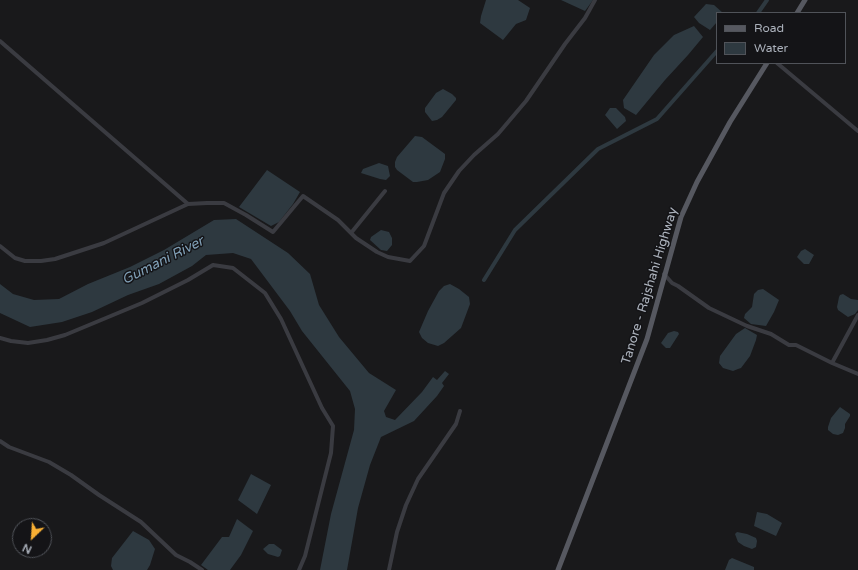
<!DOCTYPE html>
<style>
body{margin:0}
#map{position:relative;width:858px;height:570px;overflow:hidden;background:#19191b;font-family:"Varela Round",sans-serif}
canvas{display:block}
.legend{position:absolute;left:716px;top:12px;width:130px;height:52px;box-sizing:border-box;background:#141417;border:1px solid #505359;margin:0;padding:5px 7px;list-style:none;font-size:12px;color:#abb1bb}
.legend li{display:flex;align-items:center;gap:8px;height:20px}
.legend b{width:20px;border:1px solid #505359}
.north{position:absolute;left:12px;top:518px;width:40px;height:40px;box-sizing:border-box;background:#141417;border:1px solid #505359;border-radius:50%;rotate:205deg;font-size:11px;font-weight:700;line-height:16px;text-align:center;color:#abb1bb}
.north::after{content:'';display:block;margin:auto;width:14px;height:18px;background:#f9b034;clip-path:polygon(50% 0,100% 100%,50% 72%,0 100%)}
</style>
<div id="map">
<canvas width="858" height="570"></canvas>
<ul class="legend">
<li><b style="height:5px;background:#565860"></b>Road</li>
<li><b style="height:11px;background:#2e3940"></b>Water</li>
</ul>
<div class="north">N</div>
</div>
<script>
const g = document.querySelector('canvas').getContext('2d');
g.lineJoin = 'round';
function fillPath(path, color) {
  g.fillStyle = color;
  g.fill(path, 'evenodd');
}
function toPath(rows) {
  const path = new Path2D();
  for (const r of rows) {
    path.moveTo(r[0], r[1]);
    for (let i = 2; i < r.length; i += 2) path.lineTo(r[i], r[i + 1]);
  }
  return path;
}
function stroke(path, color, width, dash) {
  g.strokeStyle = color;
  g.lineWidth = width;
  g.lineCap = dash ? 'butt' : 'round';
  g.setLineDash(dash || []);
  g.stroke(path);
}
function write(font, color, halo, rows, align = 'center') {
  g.font = font + ' "Varela Round",sans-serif';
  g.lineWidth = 3;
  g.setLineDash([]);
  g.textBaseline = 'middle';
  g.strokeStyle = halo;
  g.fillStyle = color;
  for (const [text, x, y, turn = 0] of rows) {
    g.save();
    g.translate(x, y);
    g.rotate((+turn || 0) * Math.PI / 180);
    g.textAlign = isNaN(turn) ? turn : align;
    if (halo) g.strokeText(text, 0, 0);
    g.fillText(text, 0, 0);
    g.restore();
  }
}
fillPath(toPath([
 [486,0,518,0,530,8,526,20,516,24,503,40,480,23,481,16],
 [561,0,593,0,585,11],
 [706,4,714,5,723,13,717,13,717,22,710,30,699,23,694,17],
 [694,26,703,37,688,55,665,80,636,115,624,108,623,100,654,55,674,35],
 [443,89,452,94,456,98,456,100,442,117,437,120,432,121,425,112,425,108,436,93],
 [610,108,616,108,625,117,626,121,617,129,605,115],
 [415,136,422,137,445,154,445,159,440,172,428,180,417,182,413,182,397,170,395,167,395,162,397,157],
 [379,163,388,166,390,176,386,180,380,179,361,173,363,169],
 [267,170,300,192,293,204,279,222,271,226,239,207],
 [236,219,288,253,310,274,319,305,339,337,369,373,396,390,384,411,386,417,395,420,422,392,433,377,437,380,445,371,449,374,442,383,444,386,437,396,414,421,381,437,370,465,358,508,347,570,320,570,331,514,354,430,355,409,350,391,302,331,290,311,251,259,233,253,206,255,192,266,159,284,128,295,92,312,62,322,30,327,0,313,0,284,13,294,34,300,59,299,88,284,130,267,164,250,214,220],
 [381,230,389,232,392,238,392,245,387,251,381,250,370,240,371,237],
 [805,249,814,255,809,264,804,264,797,257,801,251],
 [450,284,459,289,469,297,470,304,461,328,444,343,438,346,428,343,422,338,419,332,428,311,439,291,444,286],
 [763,289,779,300,774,312,766,326,751,324,744,318,745,314,752,307,754,294,758,290],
 [843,294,851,299,858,300,858,310,855,314,848,317,838,310,837,307,839,297,840,295],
 [745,328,757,335,756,340,750,356,741,368,738,369,733,371,723,368,719,363,720,356,736,334],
 [674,331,678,332,679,334,670,348,666,348,661,343,668,333],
 [840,407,850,414,850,416,845,424,845,428,843,433,838,435,833,434,828,430,828,427,831,418],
 [251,474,271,485,257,514,238,500],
 [757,512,767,514,782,523,776,536,754,526],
 [237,519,253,531,241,555,230,570,208,570,201,565,222,537,229,537],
 [133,531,149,540,155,549,150,565,147,570,113,570,111,566,112,558],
 [737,532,747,534,756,538,757,541,756,547,752,549,744,546,738,542,735,534],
 [269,544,274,544,282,550,280,556,278,557,268,554,263,549],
 [732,558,754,567,754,570,725,570,729,560]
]), '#2e3940');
stroke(toPath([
 [758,13,767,0],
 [484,280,515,230,598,149,657,119,717,51]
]), '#2e3940', 4);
stroke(toPath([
 [0,41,188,204,104,243,55,259,41,261,25,261,15,258,0,246],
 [777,63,858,131],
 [188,204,207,203,224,203,246,215,273,232,303,196,338,220,356,238,377,252,388,257,410,261,424,246,444,193,459,171,474,155,498,134,526,101,565,44,585,18,595,0],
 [351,233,385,191],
 [664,274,672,283,678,286,709,308,747,326,771,334,789,345,796,345,832,363,858,315],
 [0,338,11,341,28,343,47,340,65,335,142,303,188,280,213,265,233,268,265,293,281,319,322,408,333,426,331,453,305,556,299,570],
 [832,363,858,374],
 [0,441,9,447,49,462,71,475,99,495,141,522,176,555,190,562,202,570],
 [389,570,397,532,406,505,418,479,456,424,460,411]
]), '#3a3b41', 4);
stroke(toPath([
 [797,13,805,0],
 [558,570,647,339,681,217,697,182,730,122,767,63]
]), '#565860', 5);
write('13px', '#abb1bb', '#141417', [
 ["Tanore - Rajshahi Highway",650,286,-73]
]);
write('italic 14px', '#81a0b7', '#141417', [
 ["Gumani River",163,261,-27]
]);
</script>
